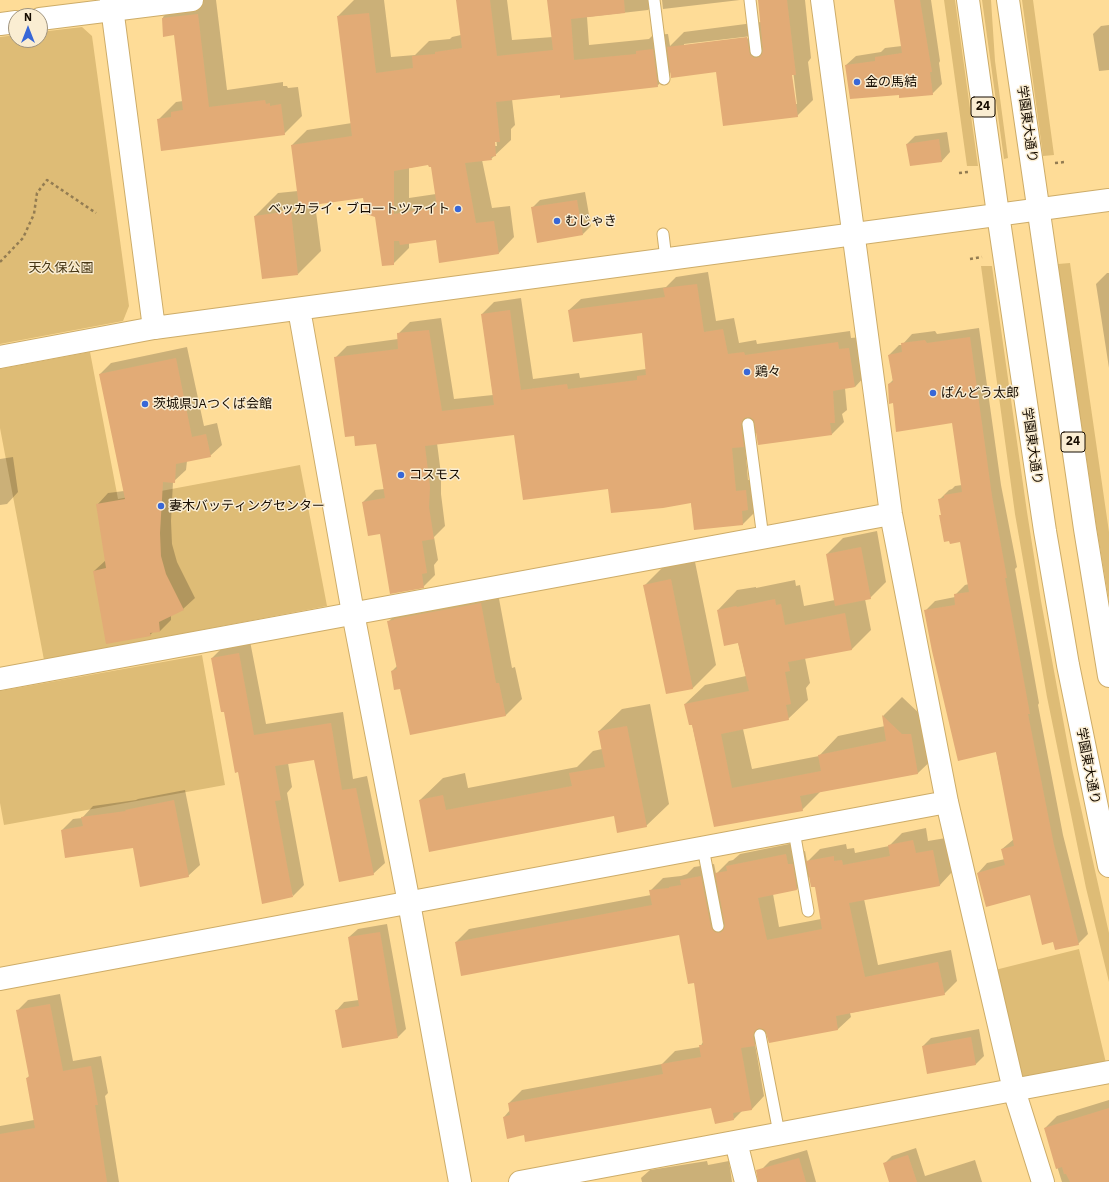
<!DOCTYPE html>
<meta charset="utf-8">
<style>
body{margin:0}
#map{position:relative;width:1109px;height:1182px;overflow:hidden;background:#fedc97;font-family:"IBM Plex Sans",sans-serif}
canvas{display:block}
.north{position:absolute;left:8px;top:8px;width:40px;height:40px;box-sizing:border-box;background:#faedd2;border:1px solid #9f937e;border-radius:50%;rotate:0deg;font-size:11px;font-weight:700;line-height:16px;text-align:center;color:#160c00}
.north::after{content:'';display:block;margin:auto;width:14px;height:18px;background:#3867d7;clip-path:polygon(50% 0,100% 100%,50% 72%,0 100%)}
</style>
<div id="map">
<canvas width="1109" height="1182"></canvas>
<div class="north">N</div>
</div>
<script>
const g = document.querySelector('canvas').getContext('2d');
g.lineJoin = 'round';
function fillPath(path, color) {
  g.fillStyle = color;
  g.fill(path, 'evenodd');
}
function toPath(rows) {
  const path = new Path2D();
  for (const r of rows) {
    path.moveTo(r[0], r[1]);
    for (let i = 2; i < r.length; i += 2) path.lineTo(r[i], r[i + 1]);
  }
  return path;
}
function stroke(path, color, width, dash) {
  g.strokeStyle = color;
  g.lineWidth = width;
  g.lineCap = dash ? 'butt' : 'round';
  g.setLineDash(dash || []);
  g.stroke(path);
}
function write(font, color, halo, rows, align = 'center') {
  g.font = font + ' "IBM Plex Sans","Noto Sans JP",sans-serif';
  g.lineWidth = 3;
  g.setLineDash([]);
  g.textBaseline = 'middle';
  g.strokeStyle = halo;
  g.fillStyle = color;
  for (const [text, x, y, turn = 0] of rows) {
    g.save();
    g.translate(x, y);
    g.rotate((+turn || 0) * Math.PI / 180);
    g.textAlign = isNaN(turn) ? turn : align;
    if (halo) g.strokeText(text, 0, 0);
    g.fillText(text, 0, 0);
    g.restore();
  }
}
fillPath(toPath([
 [944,0,955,0,978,166,967,166],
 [982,0,991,0,995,61,1008,158,1004,159],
 [1022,0,1033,0,1054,155,1043,156],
 [82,27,92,36,129,306,123,321,0,344,0,37,16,35,16,40,40,40,40,32],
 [1070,263,1109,532,1109,601,1096,524,1058,264],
 [981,266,992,266,1027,512,1041,601,1072,768,1109,933,1109,982,1086,888,1047,697,1015,514],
 [90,352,118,499,300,465,327,606,44,660,0,428,0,369],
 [202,655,225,785,4,825,0,803,0,691],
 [1079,949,1106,1063,1022,1083,995,970]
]), '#debc76');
fillPath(toPath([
 [179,0,216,0,227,90,283,82,283,86,287,86,288,88,298,87,302,116,284,134,158,120,176,102,183,101,175,34,164,36,163,17],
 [354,0,384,0,391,57,415,55,429,41,450,39,452,37,461,35,457,0,507,0,512,40,553,37,548,0,658,0,648,10,587,17,589,45,649,39,653,35,668,34,670,46,684,32,761,22,759,0,805,0,811,58,808,62,813,100,797,116,717,71,671,72,657,86,561,94,512,99,515,125,511,129,511,140,491,159,482,160,492,208,510,206,514,237,499,253,436,239,409,243,409,248,393,264,376,217,364,197,315,204,321,251,298,274,255,216,278,193,298,191,292,145,307,130,352,123,338,16],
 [752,36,752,38,684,46,684,44],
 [791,70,793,70,797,104,795,104],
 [494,137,496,137,497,146,495,146],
 [429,164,432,166,436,194,409,198,409,168],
 [295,209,296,211,279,214,279,212],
 [662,0,740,0,663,9],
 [895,0,931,0,940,61,939,63,942,84,932,94,900,94,846,65,856,56,881,52,885,48,902,46],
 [1109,25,1109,70,1099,71,1093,34,1101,26],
 [947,132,950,152,942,161,907,144,915,136],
 [585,192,591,226,583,234,532,208,540,200],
 [708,272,716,321,734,318,739,343,756,340,757,344,850,331,851,338,861,337,866,375,855,387,845,388,847,410,842,414,844,422,832,434,757,432,745,444,748,480,758,479,755,512,743,524,695,529,691,502,609,488,515,434,437,443,441,474,441,494,445,526,434,537,438,560,434,565,435,575,423,587,381,533,363,502,375,490,384,489,377,443,355,435,335,358,347,346,398,339,398,334,410,322,441,318,454,399,493,395,482,314,494,302,521,298,533,379,579,373,580,378,646,369,643,332,569,310,581,299,666,287,676,277],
 [1107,273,1109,273,1109,368,1096,284],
 [979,328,1001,485,1017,567,1015,569,1039,703,1038,705,1063,835,1088,934,1078,944,1054,941,1031,893,978,873,987,863,1005,859,1002,849,1014,839,996,751,926,610,935,601,955,597,955,595,965,585,969,584,961,541,939,500,949,490,952,489,955,486,962,485,953,422,893,402,889,384,893,380,889,355,899,345,902,345,912,334,935,331,937,334],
 [187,347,204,426,217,423,222,445,210,456,187,461,186,470,173,482,171,521,172,544,177,562,195,598,183,609,171,615,171,620,160,631,153,632,150,635,94,571,106,560,97,505,108,493,124,491,100,374,111,363],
 [13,457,18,492,7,504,0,505,0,459],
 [877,531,886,582,870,598,865,599,871,630,852,649,805,658,810,683,806,688,808,700,788,719,743,729,752,769,819,756,838,736,885,726,883,716,902,697,921,715,938,754,918,773,821,791,802,810,715,826,692,724,685,704,705,685,746,676,738,642,718,610,737,590,756,587,756,588,795,580,796,586,800,585,804,606,835,600,827,554,843,538],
 [694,557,716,665,693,688,667,693,644,586,667,563],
 [497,588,512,668,515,667,522,699,506,715,411,734,401,688,392,671,397,666,388,622,404,606],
 [250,641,266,724,343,712,353,779,367,776,385,863,373,874,315,759,288,763,292,787,287,793,304,885,293,896,239,771,225,711,212,658,224,646],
 [650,704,669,804,646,826,615,815,430,851,420,800,443,778,465,773,468,788,577,767,593,751,602,749,599,731,622,709],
 [185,790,200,865,188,876,134,847,62,830,73,819,82,818,93,806,136,800,138,799],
 [926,828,928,841,946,838,952,872,940,885,864,899,878,965,951,950,957,981,944,994,850,1013,851,1017,838,1029,769,1042,767,1033,755,1044,764,1096,752,1109,742,1111,734,1119,712,1107,525,1134,504,1117,510,1110,509,1103,522,1090,662,1064,675,1051,700,1047,703,1042,695,982,680,933,456,942,469,929,651,895,650,891,663,878,681,876,687,874,694,867,714,864,716,874,729,861,733,860,740,854,799,842,801,852,805,851,807,862,820,849,846,844,847,849,854,848,855,853,889,846,902,833],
 [810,876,816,885,821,919,779,927,773,894,797,889],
 [387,924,406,1029,398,1037,336,1011,344,1002,359,1000,349,937,358,929],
 [60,994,73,1061,101,1056,108,1093,105,1096,119,1182,0,1182,0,1126,34,1120,27,1078,30,1075,17,1011,28,1000],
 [979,1029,984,1056,976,1064,928,1073,923,1046,931,1038],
 [1109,1100,1109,1182,1062,1182,1045,1128,1057,1116],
 [916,1148,925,1176,975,1160,982,1182,890,1182,884,1164,892,1156],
 [807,1150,816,1182,766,1182,762,1169,770,1161],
 [707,1161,708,1165,729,1161,732,1182,642,1182,641,1178,650,1170]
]), '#0003');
fillPath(toPath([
 [456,0,490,0,497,56,553,50,547,0,624,0,625,13,571,19,574,60,636,54,636,51,653,49,658,87,560,98,560,95,496,102,500,142,495,142,496,156,491,157,492,160,465,163,476,223,494,221,499,254,439,263,436,240,400,245,399,241,394,241,394,265,382,266,375,217,366,214,363,198,299,207,291,145,352,136,337,16,369,13,376,73,413,68,412,56,435,54,435,52,462,48],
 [428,165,429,167,431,167,437,207,394,214,394,171],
 [758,0,787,0,796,75,792,75,798,117,723,126,716,72,671,78,667,47,747,37,750,55,754,58,760,57,762,54,763,50],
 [894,0,920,0,932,72,930,72,933,95,899,98,899,95,850,99,845,65,875,61,875,57,902,53],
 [198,14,209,107,265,100,266,104,270,103,270,106,281,104,285,135,161,151,157,119,171,117,171,112,183,110,174,35,163,37,162,18],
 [939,139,942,162,910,166,906,144],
 [577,200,583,235,537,243,531,207],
 [291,211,298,275,262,279,254,216],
 [697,284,704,332,723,329,728,354,744,352,745,355,838,342,839,349,849,348,855,387,833,391,835,423,830,423,832,435,758,445,754,420,750,417,744,418,741,425,744,447,732,448,736,491,746,490,748,510,742,511,743,525,694,530,691,503,663,508,611,513,608,489,523,500,514,435,425,446,430,487,429,507,434,539,422,541,427,573,422,574,424,588,390,594,380,534,368,536,362,502,385,498,376,444,355,446,354,436,345,437,334,357,398,349,397,333,429,330,442,411,494,405,481,314,510,310,521,390,567,384,568,389,637,380,637,376,646,375,642,333,573,342,568,310,665,297,663,288],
 [970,337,992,496,1007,578,1005,578,1030,714,1028,714,1054,845,1079,945,1055,950,1053,942,1042,945,1030,895,986,907,977,873,1005,865,1001,849,1014,846,996,752,958,761,932,651,924,610,955,605,954,594,969,592,960,542,950,544,949,541,944,542,939,515,941,515,938,499,944,498,944,495,962,492,952,423,896,432,893,403,889,404,888,384,893,382,888,355,902,352,901,343,925,340,927,343],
 [176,358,192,437,206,434,211,457,176,464,175,483,163,482,160,533,161,556,166,574,184,610,159,622,160,632,150,633,151,636,106,644,93,571,106,568,96,504,125,499,99,374],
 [861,547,871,599,835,606,826,554],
 [671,579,693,689,666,694,643,585],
 [775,599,776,605,781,604,785,625,845,613,852,650,788,662,790,671,785,672,791,704,786,705,789,720,721,734,732,788,821,771,818,755,886,741,882,715,902,734,911,734,918,774,800,796,803,811,714,827,692,725,689,725,684,704,749,691,738,643,724,646,717,610,736,606,737,607],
 [481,603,496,683,499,683,506,716,410,735,400,689,394,690,391,671,397,669,387,621,394,620,394,619],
 [239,653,254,735,331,723,342,790,356,788,374,875,339,882,314,760,275,766,281,800,275,801,293,897,262,904,238,772,235,773,224,712,221,712,211,658],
 [627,726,647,827,617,833,614,816,429,852,419,800,443,795,446,810,572,786,569,773,605,767,598,731],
 [174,800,189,877,140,887,133,848,65,858,61,830,83,826,81,817,126,811,125,810],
 [913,840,916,853,933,850,940,886,849,903,865,977,938,962,945,995,836,1016,838,1030,769,1043,765,1030,759,1028,756,1030,753,1036,755,1046,741,1048,752,1110,733,1113,734,1120,715,1124,711,1108,525,1142,524,1135,507,1139,503,1117,510,1115,508,1103,663,1074,661,1064,701,1057,699,1045,703,1045,694,983,688,984,679,935,461,976,455,942,652,905,649,890,669,888,669,887,681,885,680,880,701,876,711,927,715,932,720,933,724,929,725,925,715,873,727,871,726,866,786,854,788,864,793,864,797,890,758,898,767,940,822,929,815,887,811,887,806,861,834,856,834,861,842,860,843,865,890,856,888,845],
 [380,932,398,1038,342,1048,335,1010,359,1006,348,937],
 [50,1004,63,1071,91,1066,98,1105,95,1105,107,1182,0,1182,0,1134,35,1128,26,1078,29,1077,16,1010],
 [971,1037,976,1065,927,1074,922,1046],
 [1109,1108,1109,1182,1070,1182,1066,1174,1064,1174,1062,1167,1056,1169,1044,1128],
 [908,1155,917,1182,889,1182,883,1163],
 [799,1158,806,1182,758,1182,756,1170]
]), '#e2ab76');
const lane = toPath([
 [654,0,664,79],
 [750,0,756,51],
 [663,234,666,259],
 [748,424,763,538],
 [794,831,808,911],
 [703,848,718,926],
 [760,1035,779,1133]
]);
const street = toPath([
 [822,0,891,514,947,802,1014,1090,1043,1182],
 [40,19,192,0],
 [0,24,16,22],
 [0,357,154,328],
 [0,679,891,514],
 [0,979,947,802],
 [736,1142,746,1182],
 [520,1182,1109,1072]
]);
const secondary = toPath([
 [111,0,154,328,1109,200],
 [299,309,353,613,409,903,460,1182]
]);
const primary = toPath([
 [968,0,998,214,1045,531,1068,665,1109,866],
 [1008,0,1085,529,1109,676]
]);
stroke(lane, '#cdac68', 13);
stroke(street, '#cdac68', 24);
stroke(secondary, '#cdac68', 24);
stroke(primary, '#cdac68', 24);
stroke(toPath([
 [1055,163,1065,162],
 [959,173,968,172],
 [970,259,982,257],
 [0,262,23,238,34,214,37,193,47,180,96,213]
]), '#937c52', 2.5, [3, 3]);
stroke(lane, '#fff', 11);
stroke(street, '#fff', 22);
stroke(secondary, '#fff', 22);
stroke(primary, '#fff', 22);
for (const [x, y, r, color] of [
 [857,82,4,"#3867d7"],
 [458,209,4,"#3867d7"],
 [557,221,4,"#3867d7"],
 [747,372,4,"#3867d7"],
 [933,393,4,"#3867d7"],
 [145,404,4,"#3867d7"],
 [401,475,4,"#3867d7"],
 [161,506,4,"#3867d7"]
]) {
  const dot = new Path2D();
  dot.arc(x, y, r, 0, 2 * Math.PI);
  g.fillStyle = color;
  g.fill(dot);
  stroke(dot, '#faedd2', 1.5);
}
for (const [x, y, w] of [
 [983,107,24],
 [1073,442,24]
]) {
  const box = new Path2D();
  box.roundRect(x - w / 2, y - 10, w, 20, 3);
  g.fillStyle = '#faedd2';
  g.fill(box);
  stroke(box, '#160c00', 1);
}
write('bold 12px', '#160c00', null, [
 ["24",983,107],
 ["24",1073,442]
]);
write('13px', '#160c00', '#faedd2', [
 ["金の馬結",865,82],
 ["ベッカライ・ブロートツァイト",450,209,"right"],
 ["むじゃき",565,221],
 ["鶏々",755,372],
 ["ばんどう太郎",941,393],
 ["茨城県JAつくば会館",153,404],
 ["コスモス",409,475],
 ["妻木バッティングセンター",169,506]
], 'left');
write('13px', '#160c00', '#faedd2', [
 ["学園東大通り",1027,124,82],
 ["学園東大通り",1032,446,82],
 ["学園東大通り",1088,766,79]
]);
write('13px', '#463614', '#faedd2', [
 ["天久保公園",61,268]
]);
</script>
